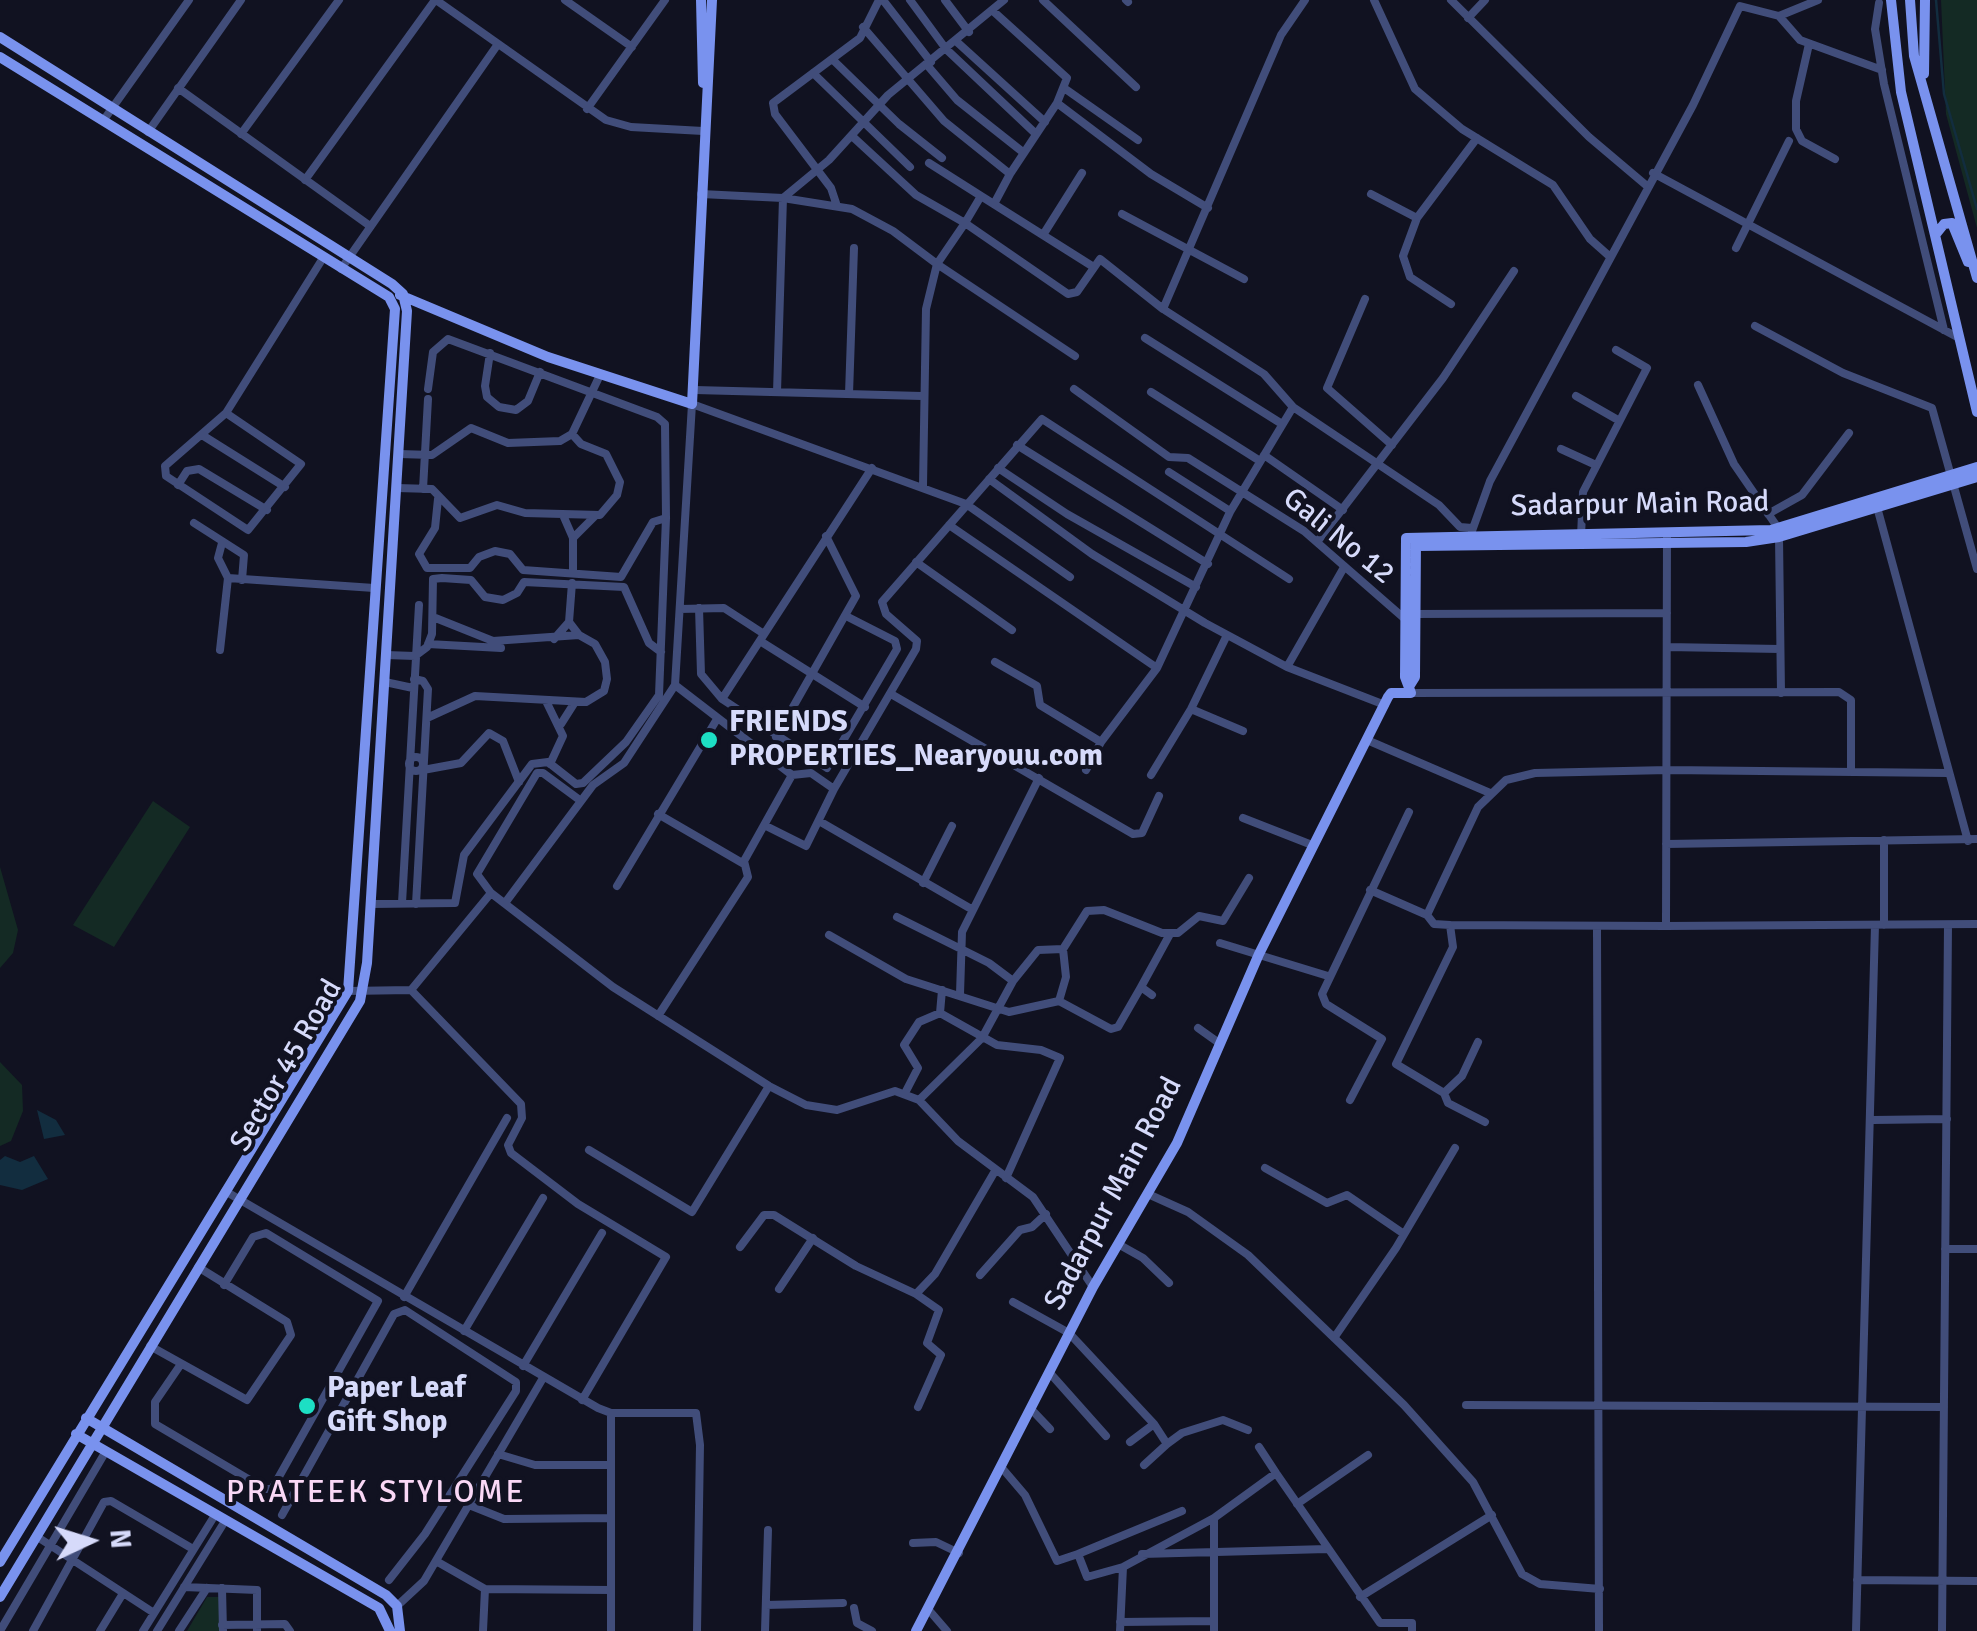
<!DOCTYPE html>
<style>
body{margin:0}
#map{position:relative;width:1977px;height:1631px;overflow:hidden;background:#111221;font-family:Signika,sans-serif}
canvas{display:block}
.north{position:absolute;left:40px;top:1491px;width:100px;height:100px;-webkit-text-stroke:8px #111221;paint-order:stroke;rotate:86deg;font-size:28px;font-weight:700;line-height:40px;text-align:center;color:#d6dafa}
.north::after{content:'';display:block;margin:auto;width:35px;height:45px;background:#d6dafa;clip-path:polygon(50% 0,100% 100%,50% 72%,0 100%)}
</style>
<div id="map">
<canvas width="1977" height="1631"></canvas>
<div class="north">N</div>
</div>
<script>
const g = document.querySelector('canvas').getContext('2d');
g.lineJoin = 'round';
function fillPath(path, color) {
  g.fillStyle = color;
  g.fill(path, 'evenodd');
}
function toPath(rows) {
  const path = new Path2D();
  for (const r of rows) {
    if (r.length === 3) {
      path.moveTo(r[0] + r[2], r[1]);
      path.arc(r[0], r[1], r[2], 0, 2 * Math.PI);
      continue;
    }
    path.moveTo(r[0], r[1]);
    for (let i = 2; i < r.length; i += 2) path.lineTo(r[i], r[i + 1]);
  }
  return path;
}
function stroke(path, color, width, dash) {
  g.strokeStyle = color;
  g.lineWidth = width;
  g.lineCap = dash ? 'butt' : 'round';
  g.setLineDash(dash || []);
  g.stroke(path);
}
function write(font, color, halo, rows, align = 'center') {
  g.font = font + ' Signika,sans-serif';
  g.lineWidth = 8;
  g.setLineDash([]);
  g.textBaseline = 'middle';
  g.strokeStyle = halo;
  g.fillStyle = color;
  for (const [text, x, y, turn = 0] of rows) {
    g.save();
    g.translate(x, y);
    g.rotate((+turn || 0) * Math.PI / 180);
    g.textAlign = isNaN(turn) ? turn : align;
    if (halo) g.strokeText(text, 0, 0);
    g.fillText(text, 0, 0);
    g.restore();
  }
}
fillPath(toPath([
 [1941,0,1977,0,1977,228,1946,114],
 [153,801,190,827,114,947,73,925],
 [0,867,18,930,13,953,0,968],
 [0,1062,22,1085,23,1111,11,1141,0,1146],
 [207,1597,219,1597,220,1631,187,1631]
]), '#142a24');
fillPath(toPath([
 [37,1110,56,1120,65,1135,44,1139],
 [5,1156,20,1162,34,1156,48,1179,22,1190,0,1185,0,1160]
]), '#122d3f');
stroke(toPath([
 [1936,0,1944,94,1977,209]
]), '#122d3f', 2.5);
stroke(toPath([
 [436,0,606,120,631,127,703,131],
 [565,0,632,47],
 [883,0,931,62],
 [910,0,946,49,1036,134],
 [945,0,969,32],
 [1043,0,1136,87],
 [1126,0,1128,2],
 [1305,0,1281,35,1163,309,1264,374,1293,407,1439,505,1460,527,1472,528],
 [1374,0,1415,89,1462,129,1553,185,1590,239,1608,255],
 [1451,0,1589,137,1647,186],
 [1879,3,1875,29,1884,84,1944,330],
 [993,11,1067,78,1057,103,1010,174],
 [1779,16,1800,40,1882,70],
 [1468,18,1485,0],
 [863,27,944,121,1010,174,994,204],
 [957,42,1045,122],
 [1809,44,1796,101,1796,129,1802,141,1835,159],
 [832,59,899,124,942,158],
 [927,65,957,100,1024,153],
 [813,73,910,167],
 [178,88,370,226],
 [1064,88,1138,140],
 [1057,103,1151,174,1208,208],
 [587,109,665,0],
 [103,121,189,0],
 [148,132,241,0],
 [241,134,339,0],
 [852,136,916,195,965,223,981,196,1092,266],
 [929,163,981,196],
 [1653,173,1959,338],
 [305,180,435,0],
 [701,194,783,198,777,392],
 [1371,194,1417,218],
 [783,198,852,209,893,231,937,264,965,223,1068,294,1077,292,1100,259,1163,309],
 [783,198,829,160,888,95,1004,0],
 [836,203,831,188,775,114,773,103,860,38,879,0],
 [1122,214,1244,279],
 [1043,235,1082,173],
 [1736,248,1789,141],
 [341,269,498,44],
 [1365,299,1327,388,1392,445],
 [1451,304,1410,277,1403,256,1417,218,1477,138],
 [1755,326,1843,373,1932,408,1977,569],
 [1145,338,1282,424],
 [490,353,485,386,487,397,499,407,516,410,528,401,540,372],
 [1698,385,1734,464,1778,528],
 [1074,389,1169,457,1188,458,1304,531,1405,619],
 [695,390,922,396],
 [1151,392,1260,461],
 [849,394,854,248],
 [1576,396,1618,420],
 [226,413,301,464,248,530,166,476,165,466,226,413,323,258],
 [202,435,285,487],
 [1017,445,1208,564],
 [1561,449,1596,465],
 [399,454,432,455,471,428,508,443,560,441,572,434,600,375],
 [1264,455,1343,510],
 [998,468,1067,514,1196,587],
 [1169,472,1230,511],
 [989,479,1092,554,1205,623,1287,667,1385,705],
 [178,485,187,471,199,469,267,510],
 [923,486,926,309,937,264,1075,356],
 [397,488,432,489,460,518,497,505,525,513,600,515,617,495,620,482,606,454,581,444,572,434],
 [423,489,428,399],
 [438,499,435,528,419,554,427,568,470,568,479,557,495,551,510,554,523,570,621,577,653,522,666,518],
 [1877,507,1968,841],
 [1768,514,1802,495,1849,433],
 [563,515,573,538,573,573],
 [194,523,244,555,242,580],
 [949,525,1157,668],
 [1472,531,1490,481,1693,105,1740,6,1779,16,1818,0],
 [1667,534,1666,926,1977,924],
 [1581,536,1583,492,1647,368,1616,350],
 [1779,537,1781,693],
 [573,538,595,516],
 [1317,542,1443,378,1514,271],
 [222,543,218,558,228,578],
 [916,562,1012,630],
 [699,608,701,674,722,699],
 [680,609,724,608,764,634],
 [1414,614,1667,613],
 [846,616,895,641,897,649,827,768,722,699,872,468],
 [569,622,572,583],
 [554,639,569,622,579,635],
 [760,641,865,707],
 [428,644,501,648],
 [1667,647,1780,649],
 [220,650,228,578,374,588],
 [386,655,415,656,427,647,432,634,433,579,442,578,471,580,485,597,503,600,517,593,524,582,624,587,649,643,661,652],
 [995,662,1037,686,1040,705,1101,742],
 [1287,667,1343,569],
 [414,679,423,681,428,689,416,904],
 [385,682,413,688],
 [675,685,792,775,811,773,834,789,916,649,917,641,886,614,882,602,1042,419,1289,579],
 [1411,693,1839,692,1851,700,1851,771],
 [891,694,1133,834,1142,833,1159,796],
 [546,701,563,736,550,764],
 [1191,709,1243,731],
 [427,718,475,696,586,702,604,691,607,679,605,662,595,644,579,635,493,641,433,617],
 [561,724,575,702],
 [776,737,856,596,826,536],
 [1367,740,1490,793],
 [416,764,7],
 [423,770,461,763,489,733,503,741,519,782],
 [1086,770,1101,742,1157,668,1230,512,1293,407],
 [1151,775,1191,709,1227,635],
 [658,814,744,864],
 [1243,818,1312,845],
 [819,821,973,910],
 [766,826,806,846,834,789],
 [1884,840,1884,925],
 [1666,844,1977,839],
 [923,883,952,826],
 [617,886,717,719],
 [1370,890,1427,915],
 [491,893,477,874,537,773,543,773,581,801],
 [402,903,419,605],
 [505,903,593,785,624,763,675,685,692,404,966,504,1070,577],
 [371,904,455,903,464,855,532,764,548,762,576,784,583,783,626,742,659,695,666,518,665,424,657,417,448,339,433,352,428,389],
 [897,917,989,963,1013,981],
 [1450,925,1666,926],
 [1597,927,1599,1631],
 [829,935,906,979,1009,1012,1059,1001,1111,1029,1118,1027,1141,987],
 [1220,943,1328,976],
 [411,990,521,1104,522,1118,508,1145,511,1153,578,1204,666,1257,582,1400],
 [348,991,411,990,491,893,613,987,769,1086,806,1105,837,1110,895,1091,919,1100,958,1141,1033,1197,1093,1287],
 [960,994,962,932,1039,778],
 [1152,995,1141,987,1170,934],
 [1059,1001,1066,977,1063,949,1087,911,1104,910,1162,933,1178,933,1199,916,1223,921,1249,878],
 [940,1013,997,1045,1041,1050,1060,1058,1006,1178],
 [658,1016,748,877,744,861,792,775],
 [1198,1028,1219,1043],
 [905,1093,918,1068,904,1045,919,1022,940,1013,942,990],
 [1444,1093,1462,1076,1478,1042],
 [919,1100,982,1038,1013,981,1038,950,1063,949],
 [1350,1100,1382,1039,1326,1004,1322,994,1409,812],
 [1873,1120,1947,1119],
 [1485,1122,1448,1103,1444,1093,1396,1064,1453,947,1450,925,1434,924,1427,915,1478,807,1506,780,1535,773,1668,770,1948,773],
 [589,1150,692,1212,769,1086],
 [1265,1168,1327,1203,1347,1195,1404,1234],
 [225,1191,598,1408,611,1413,696,1413,700,1445,697,1631],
 [1148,1194,1188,1212,1248,1255,1404,1405,1473,1482,1522,1574,1540,1584,1600,1589],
 [1118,1244,1143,1258,1169,1283],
 [740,1247,764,1215,774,1215,856,1266,916,1294,935,1274,995,1171],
 [1945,1249,1977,1249],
 [980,1275,1020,1230,1032,1227,1046,1214],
 [779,1289,813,1238],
 [916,1294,939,1310,927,1343,941,1355,918,1407],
 [404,1297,507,1118],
 [1013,1302,1069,1333,1154,1424,1167,1444,1144,1465],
 [464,1331,543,1198],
 [1334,1338,1396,1248,1455,1148],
 [150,1346,247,1400,291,1335,287,1322,198,1267],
 [181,1364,155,1402,155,1424,265,1489,272,1489,378,1301,266,1233,253,1237,224,1285],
 [523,1366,602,1233],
 [1049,1372,1106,1436],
 [1466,1405,1944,1407],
 [1031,1409,1050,1429],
 [1130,1442,1154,1424],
 [1167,1444,1182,1433,1223,1420,1248,1430],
 [1259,1447,1276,1473],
 [498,1454,535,1465,611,1465],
 [1002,1468,1025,1495,1057,1561,1078,1554],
 [1297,1504,1368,1455],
 [469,1505,504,1519,611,1518],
 [282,1515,394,1314,405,1310,516,1382,516,1391,425,1534,389,1580],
 [36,1536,154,1613],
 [913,1543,936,1542,959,1553],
 [1142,1554,1327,1549],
 [436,1561,485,1589,483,1631],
 [1123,1567,1087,1577,1078,1554,1182,1511],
 [1857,1580,1977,1581],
 [184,1587,257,1590,257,1631],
 [222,1588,223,1631],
 [485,1589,611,1590],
 [1360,1597,1492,1515],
 [766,1605,843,1603],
 [397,1606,424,1581,543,1378],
 [854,1608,857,1623,872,1631],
 [928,1609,947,1631],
 [1120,1622,1214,1621],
 [222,1625,285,1624,290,1631],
 [0,1631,106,1451],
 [33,1631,104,1502,111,1501,193,1549],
 [100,1631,122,1595],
 [143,1631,215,1515],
 [157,1631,225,1521],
 [179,1631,207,1588],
 [611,1631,611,1413],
 [765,1631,768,1530],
 [1120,1631,1123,1567,1214,1518],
 [1214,1631,1214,1518,1276,1473,1380,1623,1412,1623,1412,1631],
 [1856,1631,1875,925],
 [1942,1631,1948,925]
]), '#414d7a', 8);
stroke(toPath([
 [701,0,703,83],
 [1891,0,1901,92,1977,412],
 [1910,0,1914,56,1977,278],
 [0,37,392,284,403,294,407,311,367,963,360,1001,0,1597],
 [0,57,389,297,395,309,348,991,0,1562],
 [1924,74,1925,0],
 [1936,234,1944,224,1952,223,1968,262],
 [400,295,548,357,692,404,712,0],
 [1417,546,1746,542,1779,537,1977,477],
 [1410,685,1415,677,1416,541],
 [86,1418,386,1595,397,1606,400,1631],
 [76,1434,379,1608,390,1631],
 [916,1631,1093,1287,1177,1143,1259,954,1388,697,1391,693,1411,693,1405,677,1406,538,1771,530,1977,467]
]), '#7992ee', 10);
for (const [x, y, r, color] of [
 [709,740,10,"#1ddfc4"],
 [307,1406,10,"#1ddfc4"]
]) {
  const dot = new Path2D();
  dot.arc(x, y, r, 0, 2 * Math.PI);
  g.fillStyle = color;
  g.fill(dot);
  stroke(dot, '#111221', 4);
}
write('30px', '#d6dafa', '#111221', [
 ["Sadarpur Main Road",1640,505,-1],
 ["Gali No 12",1338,537,39],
 ["Sector 45 Road",287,1066,-60],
 ["Sadarpur Main Road",1114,1194,-62]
]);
write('bold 30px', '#d6dafa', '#111221', [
 ["FRIENDS",729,723],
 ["PROPERTIES_Nearyouu.com",729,757],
 ["Paper Leaf",327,1389],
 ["Gift Shop",327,1423]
], 'left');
g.letterSpacing = '2.5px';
write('32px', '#fad8f6', '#111221', [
 ["PRATEEK STYLOME",376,1494]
]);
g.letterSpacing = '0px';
</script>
